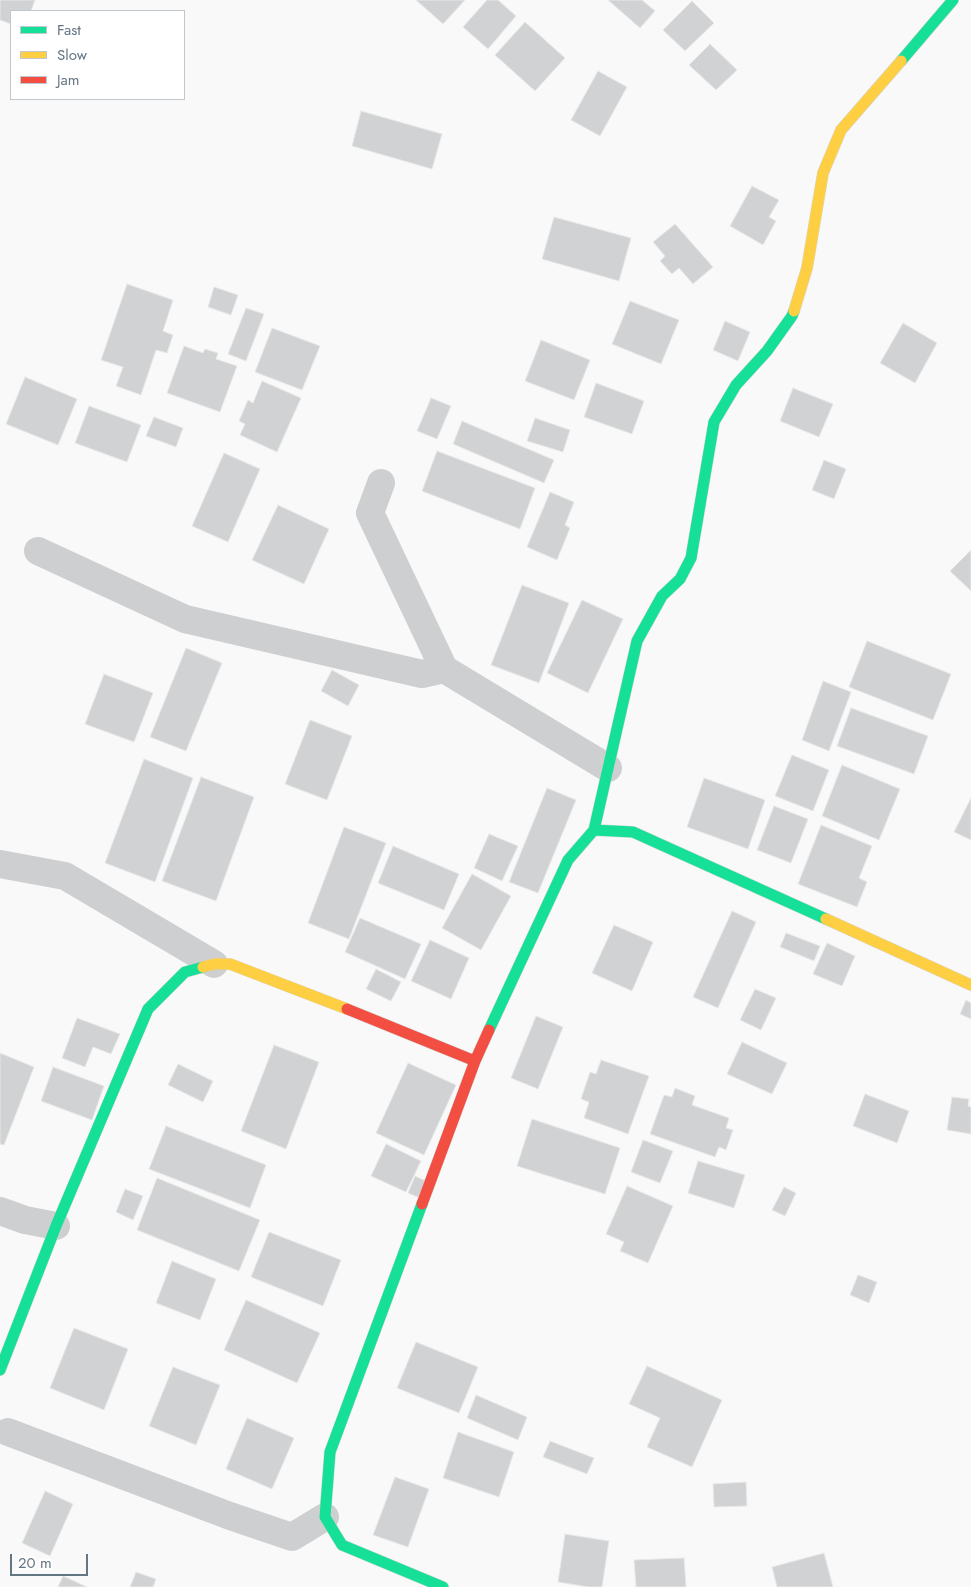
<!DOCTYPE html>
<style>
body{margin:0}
#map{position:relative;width:971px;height:1587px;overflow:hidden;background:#f9f9f9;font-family:Jost,sans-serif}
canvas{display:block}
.legend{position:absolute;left:10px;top:10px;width:175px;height:90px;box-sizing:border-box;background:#fff;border:1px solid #c1c8cd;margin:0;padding:6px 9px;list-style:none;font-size:15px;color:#657683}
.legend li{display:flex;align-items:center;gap:10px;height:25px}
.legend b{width:25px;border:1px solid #c1c8cd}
.scale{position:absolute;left:10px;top:1554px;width:78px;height:22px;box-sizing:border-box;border:2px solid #657683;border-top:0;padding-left:6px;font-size:15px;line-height:18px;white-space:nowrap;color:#657683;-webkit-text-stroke:4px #fff;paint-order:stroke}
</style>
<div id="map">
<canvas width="971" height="1587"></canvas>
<ul class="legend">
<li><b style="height:6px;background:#16e098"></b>Fast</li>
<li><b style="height:6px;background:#ffcf43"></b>Slow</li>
<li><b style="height:6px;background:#f24e42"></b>Jam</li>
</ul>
<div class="scale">20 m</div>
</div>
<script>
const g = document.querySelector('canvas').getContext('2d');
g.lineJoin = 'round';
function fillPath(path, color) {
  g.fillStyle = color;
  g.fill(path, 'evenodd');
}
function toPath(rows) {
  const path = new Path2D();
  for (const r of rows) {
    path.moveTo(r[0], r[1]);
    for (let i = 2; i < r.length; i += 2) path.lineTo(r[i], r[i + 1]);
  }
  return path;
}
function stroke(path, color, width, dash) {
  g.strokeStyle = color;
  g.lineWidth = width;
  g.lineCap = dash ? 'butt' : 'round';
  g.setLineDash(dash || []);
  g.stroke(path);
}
const building = toPath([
 [0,0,35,0,31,11,11,11,11,24,0,20,0,0],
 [416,0,465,0,443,24,416,0],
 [487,0,498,0,516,16,488,49,463,27,487,0],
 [608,0,642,0,655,11,640,28,608,0],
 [692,1,714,23,685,51,663,30,692,1],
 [525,22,565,58,535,91,495,55,525,22],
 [710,44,737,70,716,90,689,65,710,44],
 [598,71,627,87,600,136,571,120,598,71],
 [361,111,442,134,432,169,352,146,361,111],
 [752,186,779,200,769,217,776,221,763,245,730,226,752,186],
 [554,217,631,238,619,281,542,259,554,217],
 [675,224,713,267,693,284,679,268,672,274,660,261,665,256,653,242,675,224],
 [127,284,173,300,163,331,173,335,167,353,156,350,141,395,116,386,123,367,101,360,127,284],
 [214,287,238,295,231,315,208,307,214,287],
 [630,301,679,320,661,364,612,344,630,301],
 [246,308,264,314,246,361,228,354,246,308],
 [725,321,750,332,738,361,713,350,725,321],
 [903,323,937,343,915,383,880,363,903,323],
 [272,328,320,346,302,390,255,372,272,328],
 [541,340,590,360,574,400,525,381,541,340],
 [184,346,203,353,205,349,218,353,216,359,237,366,220,412,167,393,184,346],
 [25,377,77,399,58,445,6,424,25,377],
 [262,381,301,398,277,452,240,435,245,424,239,421,248,400,253,403,262,381],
 [596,383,644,401,632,434,584,417,596,383],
 [793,388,833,404,819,437,780,421,793,388],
 [431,398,451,406,437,439,417,431,431,398],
 [89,406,141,425,127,462,75,443,89,406],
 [154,417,183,428,176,447,146,436,154,417],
 [535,418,570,430,563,452,527,441,535,418],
 [462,421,554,460,544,483,453,444,462,421],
 [437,451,535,488,520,529,422,491,437,451],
 [224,453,260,469,228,542,192,526,224,453],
 [824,460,846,469,834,499,812,490,824,460],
 [550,492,574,502,565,525,570,528,557,560,527,547,550,492],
 [278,505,329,529,304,584,252,560,278,505],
 [971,550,971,591,950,571,971,550],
 [522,585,569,603,539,683,491,665,522,585],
 [582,600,623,619,588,693,547,673,582,600],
 [867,641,951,674,933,720,849,687,867,641],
 [186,648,222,663,186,751,150,737,186,648],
 [332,670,359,685,348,706,321,691,332,670],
 [104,674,153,693,134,742,85,724,104,674],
 [823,681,851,692,829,751,802,740,823,681],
 [851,708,928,736,914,774,837,746,851,708],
 [310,720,352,736,327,800,285,784,310,720],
 [792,755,829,770,813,811,775,796,792,755],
 [144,759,193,778,155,882,105,863,144,759],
 [842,765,900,789,879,840,822,816,842,765],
 [201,777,254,797,216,901,162,881,201,777],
 [704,778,765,800,748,849,687,827,704,778],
 [547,788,576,800,538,893,509,882,547,788],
 [971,798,971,840,954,832,971,798],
 [774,806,808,819,791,863,757,850,774,806],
 [821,825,872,846,859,878,867,882,857,907,798,884,821,825],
 [344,827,386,843,349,939,308,923,344,827],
 [489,834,518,846,502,881,474,868,489,834],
 [393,846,459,874,444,910,378,883,393,846],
 [472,874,511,896,481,950,442,928,472,874],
 [732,911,756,922,718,1008,693,997,732,911],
 [360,918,421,944,405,979,345,952,360,918],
 [614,925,653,942,632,991,592,973,614,925],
 [786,933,820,946,814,961,780,947,786,933],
 [430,940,469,958,451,999,411,981,430,940],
 [827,943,855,956,842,986,813,974,827,943],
 [376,969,401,982,391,1001,366,989,376,969],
 [755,989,776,998,761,1030,740,1020,755,989],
 [966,1000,971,1003,971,1019,960,1014,966,1000],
 [536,1016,563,1027,538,1089,511,1078,536,1016],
 [77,1018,120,1034,111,1054,93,1047,85,1067,62,1058,77,1018],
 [742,1042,787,1063,772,1094,727,1074,742,1042],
 [274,1045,319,1062,286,1149,241,1131,274,1045],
 [0,1053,34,1067,4,1145,0,1144,0,1053],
 [601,1060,649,1076,628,1134,584,1118,589,1102,581,1099,590,1072,596,1074,601,1060],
 [408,1063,456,1085,424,1155,376,1133,408,1063],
 [178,1064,213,1081,203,1102,168,1085,178,1064],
 [53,1067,104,1086,92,1120,41,1101,53,1067],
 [675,1088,695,1096,692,1105,729,1118,726,1128,733,1130,726,1150,719,1147,715,1157,650,1134,664,1095,672,1097,675,1088],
 [865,1094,909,1111,897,1143,853,1126,865,1094],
 [952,1097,969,1099,968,1106,971,1107,971,1134,947,1130,952,1097],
 [532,1119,620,1148,605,1194,517,1166,532,1119],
 [166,1126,266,1165,250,1208,149,1169,166,1126],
 [643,1140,673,1151,660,1183,631,1172,643,1140],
 [386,1144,421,1161,406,1192,371,1176,386,1144],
 [698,1161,745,1175,734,1208,688,1193,698,1161],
 [415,1176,428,1182,422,1199,408,1193,415,1176],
 [157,1178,260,1220,239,1271,137,1230,157,1178],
 [627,1186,673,1206,648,1263,620,1251,624,1242,606,1234,627,1186],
 [784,1187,796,1193,785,1216,772,1210,784,1187],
 [125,1189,143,1196,133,1220,116,1212,125,1189],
 [269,1232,341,1260,323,1306,251,1277,269,1232],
 [172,1261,216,1279,200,1320,156,1303,172,1261],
 [858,1275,877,1282,869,1303,850,1295,858,1275],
 [246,1300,320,1333,297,1383,224,1350,246,1300],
 [74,1328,128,1349,104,1410,50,1388,74,1328],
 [416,1342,478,1367,459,1413,397,1388,416,1342],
 [647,1366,722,1400,692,1467,647,1447,660,1418,629,1404,647,1366],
 [173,1367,220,1385,196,1445,149,1426,173,1367],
 [476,1395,527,1417,518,1440,467,1418,476,1395],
 [247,1418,294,1438,272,1489,226,1469,247,1418],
 [458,1432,514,1452,499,1497,443,1478,458,1432],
 [550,1441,594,1458,587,1474,543,1457,550,1441],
 [395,1477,429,1489,408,1547,373,1535,395,1477],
 [746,1482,747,1506,714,1507,713,1484,746,1482],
 [45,1491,73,1504,50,1556,22,1543,45,1491],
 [565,1534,609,1541,602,1587,589,1587,558,1582,565,1534],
 [824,1553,833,1587,777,1587,772,1567,824,1553],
 [684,1558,686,1587,636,1587,634,1560,684,1558],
 [136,1572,156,1579,153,1587,130,1587,136,1572],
 [63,1576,87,1587,58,1587,63,1576]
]);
fillPath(building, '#d0d2d3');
stroke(building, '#e8e8e8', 1);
const fast = toPath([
 [901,61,953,0],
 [594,830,637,641,662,596,680,579,691,558,714,422,736,385,767,351,792,316,794,311],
 [489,1030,568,860,594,830,633,832,826,919],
 [422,1204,330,1452,325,1517,342,1545,443,1587],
 [0,1370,56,1226,148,1009,185,972,203,967]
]);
const slow = toPath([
 [794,311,807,268,823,173,841,130,901,61],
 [826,919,971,985],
 [203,967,214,964,230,964,347,1009]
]);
const jam = toPath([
 [347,1009,475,1061,489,1030],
 [422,1204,475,1061]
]);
stroke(fast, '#d5d6d7', 12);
stroke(slow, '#d5d6d7', 12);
stroke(jam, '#d5d6d7', 12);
stroke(toPath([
 [381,483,370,513,444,669,608,768],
 [38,551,185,619,422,674,444,669],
 [0,864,65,876,214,964],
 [0,1211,25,1220,56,1226],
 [8,1432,230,1516,292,1537,325,1517]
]), '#cecfd0', 28);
stroke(fast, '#16e098', 11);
stroke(slow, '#ffcf43', 11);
stroke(jam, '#f24e42', 11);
</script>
